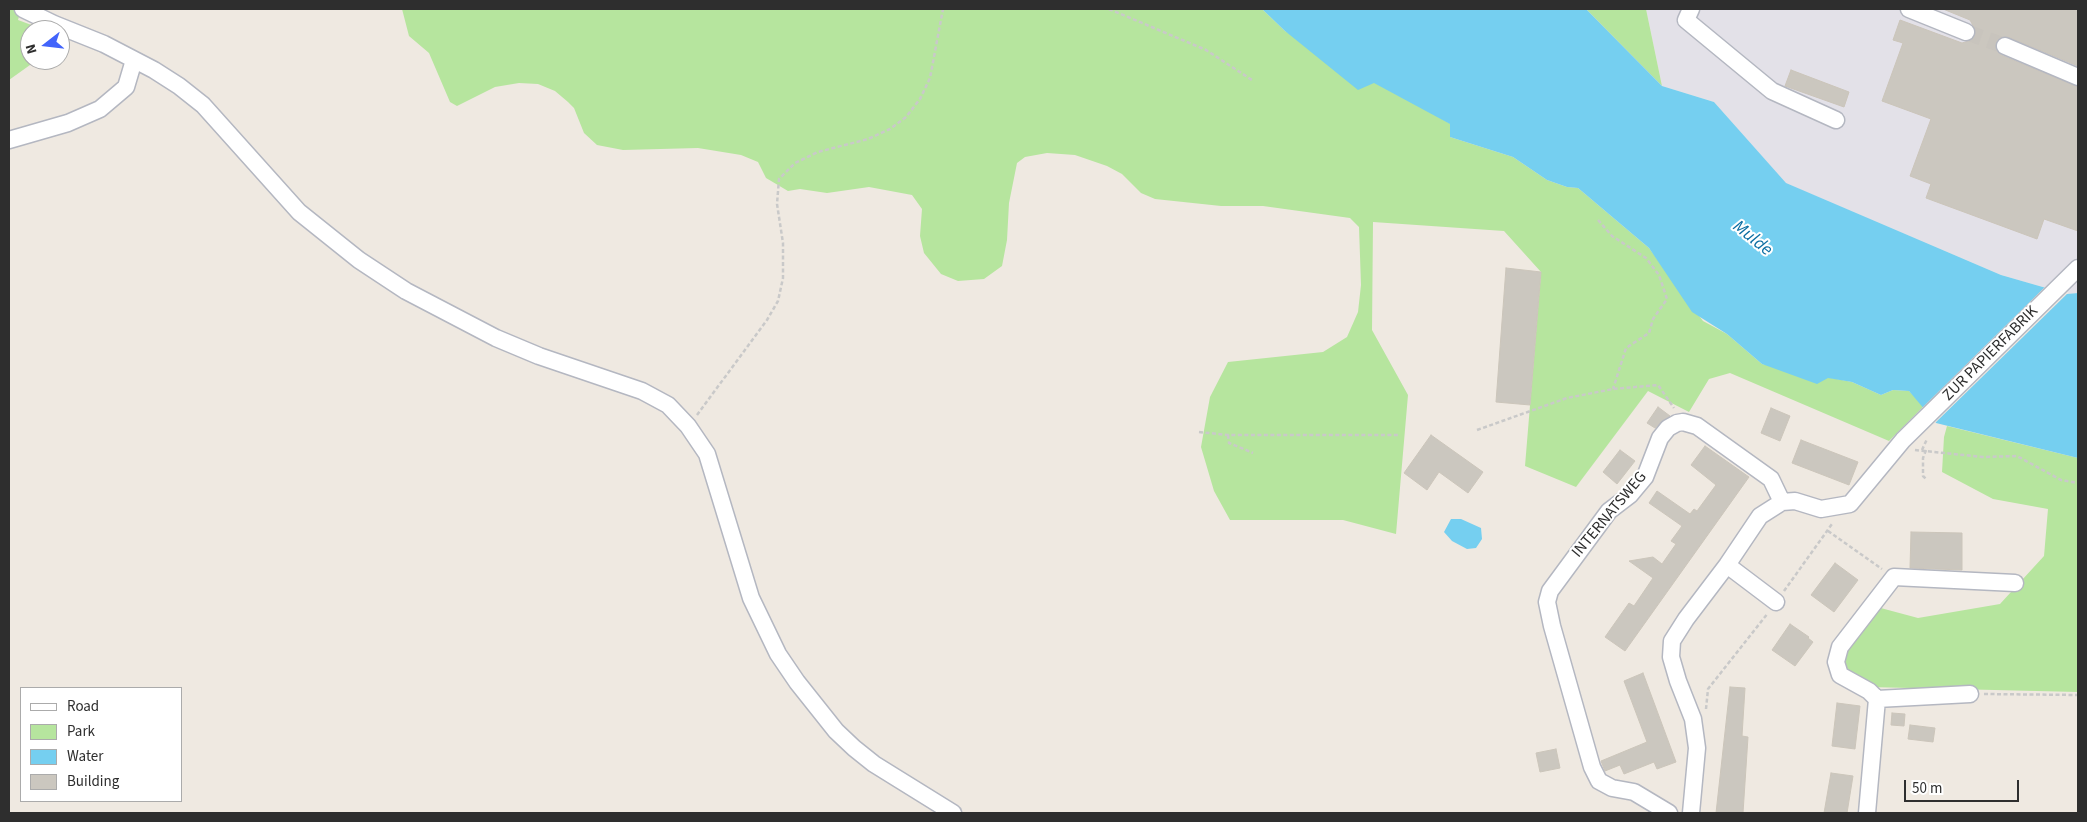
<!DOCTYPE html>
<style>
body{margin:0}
#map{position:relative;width:2087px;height:822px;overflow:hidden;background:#efe9e1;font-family:"Source Sans 3",sans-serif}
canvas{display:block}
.frame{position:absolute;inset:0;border:10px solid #2e2e2e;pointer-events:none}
.legend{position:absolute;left:20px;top:687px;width:162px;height:115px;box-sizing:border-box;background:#fff;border:1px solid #ababab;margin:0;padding:6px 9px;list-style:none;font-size:15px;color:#2e2e2e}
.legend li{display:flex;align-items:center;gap:10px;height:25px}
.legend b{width:25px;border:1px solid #ababab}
.north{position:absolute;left:20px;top:20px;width:50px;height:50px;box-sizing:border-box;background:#fff;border:1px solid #ababab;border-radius:50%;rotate:254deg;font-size:14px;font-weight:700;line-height:20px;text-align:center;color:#2e2e2e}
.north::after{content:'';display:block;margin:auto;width:18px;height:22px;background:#4264fb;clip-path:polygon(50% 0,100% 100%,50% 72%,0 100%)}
.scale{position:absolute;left:1904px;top:780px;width:115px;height:22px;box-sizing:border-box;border:2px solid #2e2e2e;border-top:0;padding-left:6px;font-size:15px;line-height:18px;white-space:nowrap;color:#2e2e2e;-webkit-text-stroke:4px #fff;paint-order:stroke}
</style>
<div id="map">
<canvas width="2087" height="822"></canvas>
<div class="frame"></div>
<ul class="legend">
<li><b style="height:6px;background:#fff"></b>Road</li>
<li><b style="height:14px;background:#b6e59e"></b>Park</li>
<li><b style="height:14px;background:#75cff0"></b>Water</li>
<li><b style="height:14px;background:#cbc7bf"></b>Building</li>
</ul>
<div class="north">N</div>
<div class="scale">50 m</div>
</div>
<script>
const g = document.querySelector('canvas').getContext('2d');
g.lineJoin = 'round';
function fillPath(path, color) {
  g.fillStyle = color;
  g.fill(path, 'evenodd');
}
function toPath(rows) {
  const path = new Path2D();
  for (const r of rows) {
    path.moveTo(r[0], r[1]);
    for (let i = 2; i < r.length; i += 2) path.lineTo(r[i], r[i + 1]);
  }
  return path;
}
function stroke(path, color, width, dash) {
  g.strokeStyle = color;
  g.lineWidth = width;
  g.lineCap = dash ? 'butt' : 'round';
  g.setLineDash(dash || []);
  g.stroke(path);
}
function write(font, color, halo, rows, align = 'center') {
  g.font = font + ' "Source Sans 3",sans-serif';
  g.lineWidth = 4;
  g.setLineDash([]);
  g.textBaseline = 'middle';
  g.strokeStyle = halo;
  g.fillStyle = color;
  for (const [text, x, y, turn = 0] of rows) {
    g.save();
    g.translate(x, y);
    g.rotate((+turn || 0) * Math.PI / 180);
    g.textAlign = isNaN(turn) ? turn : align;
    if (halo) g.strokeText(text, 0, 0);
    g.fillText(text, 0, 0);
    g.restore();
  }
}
fillPath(toPath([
 [1646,9,2078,9,2078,293,2067,294,2001,275,1785,183,1714,102,1662,86]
]), '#e3e1e8');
fillPath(toPath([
 [9,9,21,9,18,20,45,30,30,30,30,60,37,60,9,80],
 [402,9,1262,9,1285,31,1451,124,1450,137,1513,157,1547,180,1567,187,1578,188,1649,248,1703,321,1727,334,1762,364,1852,382,1881,395,1893,390,1909,391,1924,406,1889,441,1730,373,1709,379,1689,412,1648,391,1576,487,1525,466,1541,272,1504,231,1373,222,1372,330,1408,395,1396,534,1343,520,1230,520,1214,491,1201,447,1210,397,1228,362,1323,352,1347,337,1358,312,1361,285,1359,227,1350,218,1263,206,1221,206,1155,199,1141,193,1122,174,1107,166,1075,155,1047,153,1025,157,1017,163,1009,203,1007,240,1002,266,984,279,958,281,941,274,924,253,920,236,922,209,912,195,869,187,827,193,800,189,788,191,766,178,758,162,741,155,698,148,623,150,597,145,584,133,574,108,568,102,555,91,538,84,519,83,495,87,457,106,450,102,429,53,409,36],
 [1586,9,1646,9,1662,86],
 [1947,426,2078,458,2078,692,1869,687,1849,674,1842,662,1847,645,1877,607,1918,618,2000,604,2044,556,2048,509,1993,499,1942,472,1944,437]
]), '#b6e59e');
fillPath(toPath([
 [1262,9,1586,9,1662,86,1714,102,1786,183,2001,275,2067,294,2078,293,2078,458,1936,423,1909,391,1893,390,1881,395,1852,382,1828,378,1817,384,1762,364,1727,334,1692,312,1649,248,1578,188,1567,187,1547,180,1513,157,1450,137,1450,124,1374,83,1358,90,1285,31],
 [1451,519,1461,519,1481,528,1482,539,1476,548,1467,549,1452,541,1444,532]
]), '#75cff0');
fillPath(toPath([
 [2046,286,2069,292,1934,424,1922,408]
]), '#efe9e1');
const building = toPath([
 [1943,9,2078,9,2078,66,2008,37,1999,38,1995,47,2001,55,2078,87,2078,231,2044,219,2037,239,1926,198,1931,184,1910,176,1931,119,1882,101,1903,43,1893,40,1900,20,1962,43,1972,40,1976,31,1970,20,1943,9],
 [1791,70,1849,92,1844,107,1785,86,1791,70],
 [1506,268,1541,272,1530,405,1496,402,1506,268],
 [1658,407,1670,416,1655,428,1647,423,1658,407],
 [1771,408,1790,416,1780,441,1761,433,1771,408],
 [1431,435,1483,472,1468,493,1439,472,1427,490,1404,473,1431,435],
 [1801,440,1858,462,1849,485,1792,463,1801,440],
 [1705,446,1749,477,1625,651,1605,637,1629,603,1634,606,1653,578,1629,561,1653,557,1662,564,1676,544,1671,541,1682,526,1649,503,1657,491,1690,514,1694,509,1697,511,1716,485,1691,465,1705,446],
 [1620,450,1635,461,1617,484,1603,472,1620,450],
 [1911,532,1962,533,1962,570,1910,568,1911,532],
 [1835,563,1858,580,1834,612,1811,595,1835,563],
 [1790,624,1809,637,1808,638,1813,642,1795,666,1772,650,1790,624],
 [1643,673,1676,762,1657,769,1654,762,1624,774,1620,765,1605,771,1601,761,1647,742,1624,681,1643,673],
 [1730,687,1745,688,1742,736,1748,737,1743,813,1716,813,1730,687],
 [1837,703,1860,706,1855,749,1832,746,1837,703],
 [1892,713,1905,714,1904,726,1891,725,1892,713],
 [1910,725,1935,728,1933,742,1908,739,1910,725],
 [1556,749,1560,768,1540,772,1536,753,1556,749],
 [1831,773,1853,776,1847,813,1824,813,1831,773]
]);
fillPath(building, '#cbc7bf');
stroke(building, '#cbc5ba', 1);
stroke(toPath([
 [1966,32,2005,46]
]), '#c8c4bd', 16, [16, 8]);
const minor = toPath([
 [23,9,54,24,104,44,154,70,179,86,203,105,299,212,359,260,406,291,496,338,539,356,642,391,668,405,688,426,707,454,751,598,778,654,797,682,836,731,854,748,874,764,953,813],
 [1691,9,1686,20,1772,91,1836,120],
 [1909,9,1966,32],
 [2005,46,2078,77],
 [9,140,68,123,100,109,126,87,134,60],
 [1727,565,1776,602],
 [1970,694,1877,699,1869,691,1840,675,1836,662,1840,647,1894,577,2015,583],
 [1669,813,1634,792,1612,788,1599,781,1592,767,1552,626,1547,602,1550,591,1609,511,1630,495,1645,477,1660,438,1668,428,1677,423,1683,422,1697,426,1771,479,1782,502],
 [1691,813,1697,748,1693,719,1678,681,1671,657,1672,641,1686,619,1727,565,1760,516,1782,502,1795,501,1821,509,1850,504,1903,440,2078,268],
 [1867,813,1877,699]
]);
stroke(minor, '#b4b7c1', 19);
stroke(toPath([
 [1109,9,1206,50,1252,80],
 [1598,220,1612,236,1646,258,1659,275,1667,299,1653,319,1649,333,1626,348,1613,389],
 [697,415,767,320,778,301,783,278,783,243,777,204,779,179,795,163,818,152,868,139,890,129,906,117,920,99,930,78,943,9],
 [1477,430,1567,398,1613,389,1658,385,1674,408],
 [1199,432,1228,435,1400,435],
 [1228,435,1229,443,1253,453],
 [1915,450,1983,457,2017,456,2061,480,2078,483],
 [1922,450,1927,439],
 [1926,450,1923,458,1923,476,1926,479],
 [1828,531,1882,569],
 [1784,591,1832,524],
 [1984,694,2078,695],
 [1706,709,1708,689,1768,613]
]), '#c9c9c9', 2.5, [4, 2.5]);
stroke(minor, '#fff', 16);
write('16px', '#2e2e2e', '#fff', [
 ["ZUR PAPIERFABRIK",1991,354,-45],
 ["INTERNATSWEG",1610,515,-50]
]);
write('italic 18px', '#0d6fa3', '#fff', [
 ["Mulde",1752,239,39]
]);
</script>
